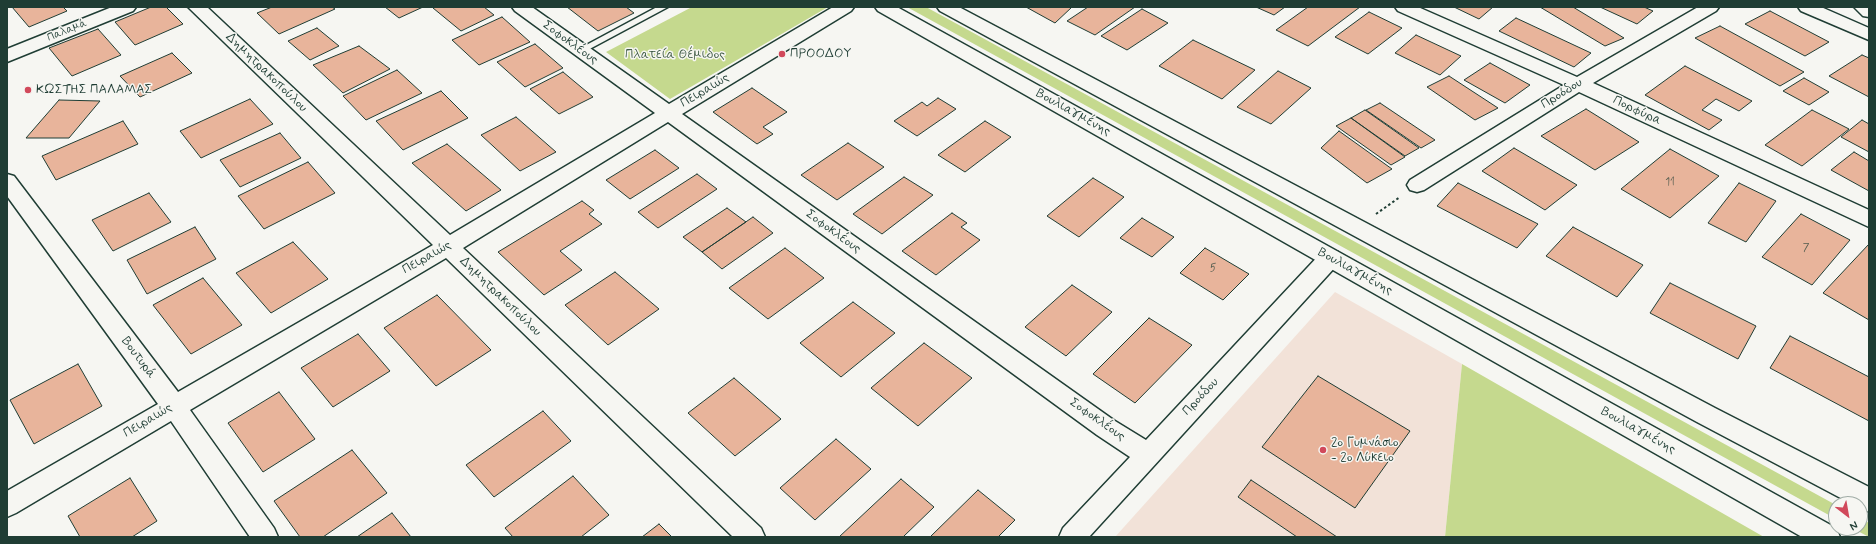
<!DOCTYPE html>
<meta charset="utf-8">
<style>
body{margin:0}
#map{position:relative;width:1876px;height:544px;overflow:hidden;background:#f6f6f2;font-family:Mynerve,sans-serif}
canvas{display:block}
.frame{position:absolute;inset:0;border:8px solid #1f3d34;pointer-events:none}
.north{position:absolute;left:1828px;top:496px;width:40px;height:40px;box-sizing:border-box;background:#f6f6f2;border:1px solid #a0aca6;border-radius:50%;rotate:149deg;font-size:11px;font-weight:700;line-height:16px;text-align:center;color:#1f3d34}
.north::after{content:'';display:block;margin:auto;width:14px;height:18px;background:#d1495b;clip-path:polygon(50% 0,100% 100%,50% 72%,0 100%)}
</style>
<div id="map">
<canvas width="1876" height="544"></canvas>
<div class="frame"></div>
<div class="north">N</div>
</div>
<script>
const g = document.querySelector('canvas').getContext('2d');
g.lineJoin = 'round';
function fillPath(path, color) {
  g.fillStyle = color;
  g.fill(path, 'evenodd');
}
function toPath(rows) {
  const path = new Path2D();
  for (const r of rows) {
    path.moveTo(r[0], r[1]);
    for (let i = 2; i < r.length; i += 2) path.lineTo(r[i], r[i + 1]);
  }
  return path;
}
function stroke(path, color, width, dash) {
  g.strokeStyle = color;
  g.lineWidth = width;
  g.lineCap = dash ? 'butt' : 'round';
  g.setLineDash(dash || []);
  g.stroke(path);
}
function write(font, color, halo, rows, align = 'center') {
  g.font = font + ' Mynerve,sans-serif';
  g.lineWidth = 3;
  g.setLineDash([]);
  g.textBaseline = 'middle';
  g.strokeStyle = halo;
  g.fillStyle = color;
  for (const [text, x, y, turn = 0] of rows) {
    g.save();
    g.translate(x, y);
    g.rotate((+turn || 0) * Math.PI / 180);
    g.textAlign = isNaN(turn) ? turn : align;
    if (halo) g.strokeText(text, 0, 0);
    g.fillText(text, 0, 0);
    g.restore();
  }
}
fillPath(toPath([
 [1335,292,1462,364,1445,537,1115,537]
]), '#f2e2d8');
fillPath(toPath([
 [692,7,828,7,670,99,606,52],
 [907,7,926,7,1836,505,1836,519],
 [1462,364,1764,537,1445,537],
 [1860,518,1869,523,1869,537,1852,528,1860,528]
]), '#c5d98e');
const building = toPath([
 [12,7,63,7,67,11,29,27,12,7],
 [151,7,166,7,183,24,135,45,115,22,151,7],
 [272,7,332,7,335,9,279,34,257,13,272,7],
 [385,7,423,7,399,18,385,7],
 [435,7,484,7,494,15,461,31,433,8,435,7],
 [567,7,626,7,634,13,598,31,567,7],
 [1026,7,1072,7,1055,23,1026,7],
 [1088,7,1135,7,1095,35,1067,21,1088,7],
 [1256,7,1285,7,1274,15,1256,7],
 [1308,7,1360,7,1308,46,1276,30,1308,7],
 [1454,7,1493,7,1479,19,1454,7],
 [1540,7,1573,7,1624,38,1605,46,1540,7],
 [1600,7,1644,7,1653,11,1637,24,1600,7],
 [1142,9,1168,23,1127,50,1101,36,1142,9],
 [1770,11,1829,42,1805,56,1745,24,1770,11],
 [1369,12,1402,28,1368,54,1335,37,1369,12],
 [502,17,530,42,479,65,452,40,502,17],
 [1516,18,1591,53,1574,67,1499,31,1516,18],
 [1720,26,1804,72,1780,86,1695,38,1720,26],
 [317,28,339,46,310,60,288,41,317,28],
 [98,29,121,55,72,76,49,48,98,29],
 [1416,35,1461,56,1440,75,1395,53,1416,35],
 [1193,40,1255,70,1222,99,1159,66,1193,40],
 [535,44,563,68,525,87,497,62,535,44],
 [359,46,390,69,343,93,313,65,359,46],
 [172,53,192,73,140,97,120,76,172,53],
 [1862,55,1869,58,1869,97,1829,76,1862,55],
 [1490,63,1530,85,1505,103,1464,80,1490,63],
 [1685,66,1752,101,1739,111,1716,99,1702,110,1722,120,1709,130,1645,95,1685,66],
 [397,70,422,93,366,120,343,96,397,70],
 [1278,71,1311,88,1271,124,1237,107,1278,71],
 [563,72,593,97,559,114,530,89,563,72],
 [1449,76,1498,108,1475,120,1427,87,1449,76],
 [1804,78,1829,92,1809,105,1783,91,1804,78],
 [752,88,787,112,763,127,773,134,757,144,713,112,752,88],
 [441,91,468,118,403,150,376,121,441,91],
 [938,98,956,109,917,136,894,121,922,102,927,106,938,98],
 [250,99,273,124,201,158,180,131,250,99],
 [59,100,100,101,69,138,26,138,59,100],
 [1380,103,1435,140,1421,148,1366,110,1380,103],
 [1586,109,1639,142,1595,170,1541,136,1586,109],
 [1365,110,1419,148,1405,156,1351,118,1365,110],
 [1812,110,1849,129,1802,166,1765,145,1812,110],
 [516,117,556,152,520,171,481,135,516,117],
 [1351,118,1405,157,1391,165,1336,126,1351,118],
 [1862,120,1869,124,1869,152,1841,137,1862,120],
 [123,121,138,144,56,180,42,156,123,121],
 [985,121,1011,137,965,172,938,155,985,121],
 [1339,131,1392,169,1367,183,1321,148,1339,131],
 [280,133,301,158,240,187,220,160,280,133],
 [848,143,884,167,837,200,801,175,848,143],
 [447,144,501,190,466,211,412,163,447,144],
 [1514,148,1577,185,1545,210,1482,171,1514,148],
 [1670,149,1719,176,1670,218,1621,189,1670,149],
 [655,150,679,168,630,199,606,180,655,150],
 [1854,152,1869,161,1869,191,1831,170,1854,152],
 [308,162,335,193,264,229,238,196,308,162],
 [697,174,717,189,658,228,638,212,697,174],
 [904,177,933,195,882,234,853,214,904,177],
 [1093,178,1124,197,1079,237,1047,216,1093,178],
 [1458,183,1538,224,1517,248,1437,206,1458,183],
 [1739,183,1776,201,1746,242,1708,223,1739,183],
 [149,193,171,222,113,251,92,220,149,193],
 [582,201,594,210,589,214,602,224,560,251,582,270,544,295,498,252,582,201],
 [727,208,746,222,702,252,683,237,727,208],
 [952,213,967,223,961,227,980,240,936,275,902,251,952,213],
 [1801,214,1850,240,1812,285,1762,257,1801,214],
 [753,217,773,233,722,269,702,252,753,217],
 [1142,218,1174,237,1152,257,1120,238,1142,218],
 [195,227,216,259,147,294,127,260,195,227],
 [1573,227,1643,265,1617,297,1546,256,1573,227],
 [293,242,328,279,271,313,236,273,293,242],
 [1869,244,1869,320,1823,293,1869,244],
 [785,248,824,278,768,319,729,288,785,248],
 [1205,248,1249,274,1223,300,1180,273,1205,248],
 [615,272,659,309,608,345,565,305,615,272],
 [203,278,242,325,191,354,153,305,203,278],
 [1670,283,1756,326,1738,359,1650,313,1670,283],
 [1072,285,1112,312,1066,356,1025,327,1072,285],
 [437,295,491,350,436,386,384,328,437,295],
 [853,302,895,333,841,377,800,343,853,302],
 [1149,318,1192,345,1135,403,1093,374,1149,318],
 [358,334,390,371,333,407,301,368,358,334],
 [1790,336,1869,377,1869,421,1770,368,1790,336],
 [924,343,972,378,918,426,871,388,924,343],
 [78,364,102,406,34,444,10,400,78,364],
 [1318,376,1410,431,1355,508,1262,447,1318,376],
 [734,378,781,419,735,456,688,413,734,378],
 [279,392,315,439,263,472,228,423,279,392],
 [543,411,571,441,494,497,466,465,543,411],
 [836,439,871,469,815,520,780,488,836,439],
 [352,450,387,493,323,537,300,537,274,501,352,450],
 [573,476,609,515,581,537,513,537,505,528,573,476],
 [130,478,157,521,132,537,80,537,68,516,130,478],
 [901,479,934,507,903,537,839,537,901,479],
 [1251,480,1337,537,1297,537,1238,497,1251,480],
 [978,490,1015,520,998,537,930,537,978,490],
 [392,513,411,537,357,537,392,513],
 [659,524,672,537,642,537,659,524]
]);
fillPath(building, '#e8b49b');
stroke(building, '#1f3d34', 1);
const service = toPath([
 [657,7,668,7,584,52,578,52,577,50,657,7]
]);
const minor = toPath([
 [112,7,136,7,133,11,7,62,7,49,112,7],
 [188,7,207,7,450,235,655,113,515,11,512,7,532,7,669,104,833,7,854,7,851,11,682,114,1115,421,1146,440,1322,252,1330,250,1338,252,1341,258,1338,264,1089,537,1059,537,1063,528,1130,457,1097,435,668,122,463,248,761,528,765,537,733,537,446,258,190,410,274,528,278,537,250,537,171,421,16,513,7,517,7,491,158,404,7,196,7,174,14,176,178,392,433,245,188,7],
 [1395,7,1418,7,1577,77,1698,7,1719,7,1716,11,1593,83,1869,210,1869,227,1579,92,1424,190,1417,192,1410,190,1407,185,1410,180,1564,85,1398,11,1395,7],
 [1798,7,1821,7,1869,28,1869,40,1801,11,1798,7],
 [1854,7,1869,7,1869,17,1863,16,1854,7]
]);
const primary = toPath([
 [875,7,897,7,1836,528,1840,537,1802,537,878,11,875,7],
 [937,7,959,7,1715,408,1869,487,1869,512,1860,508,1860,504,1852,504,1697,422,940,11,937,7]
]);
stroke(service, '#1f3d34', 3);
stroke(minor, '#1f3d34', 3);
stroke(primary, '#1f3d34', 3);
stroke(toPath([
 [1376,214,1400,197]
]), '#1f3d34', 2, [2.5, 2.5]);
fillPath(service, '#f6f6f2');
fillPath(minor, '#f6f6f2');
fillPath(primary, '#f6f6f2');
for (const [x, y, r, color] of [
 [782,54,4,"#d1495b"],
 [28,90,4,"#d1495b"],
 [1323,450,4,"#d1495b"]
]) {
  const dot = new Path2D();
  dot.arc(x, y, r, 0, 2 * Math.PI);
  g.fillStyle = color;
  g.fill(dot);
  stroke(dot, '#f6f6f2', 1.5);
}
write('11px', '#1f3d34', '#f6f6f2', [
 ["Παλαμά",67,31,-22]
]);
write('11px', '#515b4e', null, [
 ["11",1670,183],
 ["7",1806,249],
 ["5",1213,269]
]);
write('13px', '#1f3d34', '#f6f6f2', [
 ["Σοφοκλέους",570,43,36],
 ["Δημητρακοπούλου",266,73,44],
 ["Πειραιώς",705,91,-31],
 ["Προόδου",1562,94,-32],
 ["Πορφύρα",1637,111,25],
 ["Βουλιαγμένης",1073,113,29],
 ["Σοφοκλέους",833,232,36],
 ["Πειραιώς",427,258,-30],
 ["Βουλιαγμένης",1355,272,29],
 ["Δημητρακοπούλου",500,297,44],
 ["Βουτυρά",138,358,53],
 ["Προόδου",1201,397,-47],
 ["Σοφοκλέους",1097,420,35],
 ["Πειραιώς",148,421,-31],
 ["Βουλιαγμένης",1638,431,29]
]);
write('13px', '#1f3d34', '#f6f6f2', [
 ["ΠΡΟΟΔΟΥ",790,54],
 ["ΚΩΣΤΗΣ ΠΑΛΑΜΑΣ",36,90],
 ["2ο Γυμνάσιο",1331,443],
 ["- 2ο Λύκειο",1331,458]
], 'left');
write('13px', '#405c46', '#f6f6f2', [
 ["Πλατεία Θέμιδος",675,55]
]);
</script>
